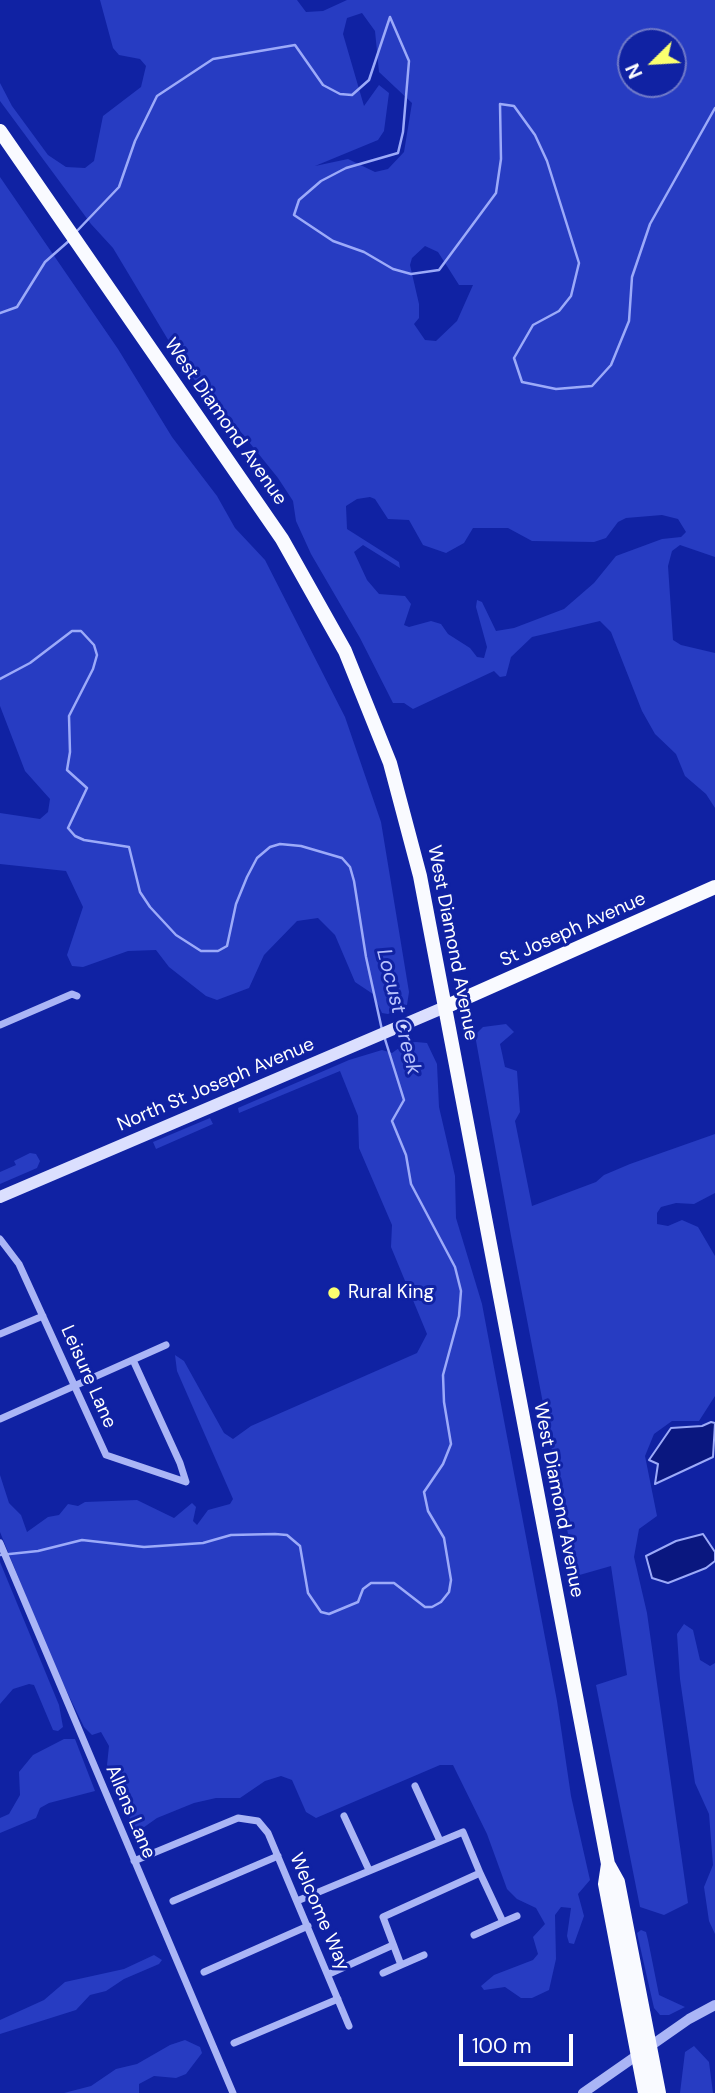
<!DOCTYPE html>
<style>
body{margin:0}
#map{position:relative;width:715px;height:2093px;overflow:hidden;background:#1022a3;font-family:"DM Sans",sans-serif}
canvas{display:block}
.north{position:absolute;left:617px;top:28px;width:70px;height:70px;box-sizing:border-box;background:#1022a3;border:2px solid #707ac8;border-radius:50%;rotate:246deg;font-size:19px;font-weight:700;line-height:28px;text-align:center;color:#fff}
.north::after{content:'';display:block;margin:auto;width:24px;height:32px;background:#fbff6f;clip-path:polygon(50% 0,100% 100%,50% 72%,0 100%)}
.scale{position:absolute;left:459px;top:2034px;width:114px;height:32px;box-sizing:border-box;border:4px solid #fff;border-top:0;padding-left:9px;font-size:21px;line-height:24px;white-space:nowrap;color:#fff;-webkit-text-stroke:5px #1022a3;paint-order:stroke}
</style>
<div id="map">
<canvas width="715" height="2093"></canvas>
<div class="north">N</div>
<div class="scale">100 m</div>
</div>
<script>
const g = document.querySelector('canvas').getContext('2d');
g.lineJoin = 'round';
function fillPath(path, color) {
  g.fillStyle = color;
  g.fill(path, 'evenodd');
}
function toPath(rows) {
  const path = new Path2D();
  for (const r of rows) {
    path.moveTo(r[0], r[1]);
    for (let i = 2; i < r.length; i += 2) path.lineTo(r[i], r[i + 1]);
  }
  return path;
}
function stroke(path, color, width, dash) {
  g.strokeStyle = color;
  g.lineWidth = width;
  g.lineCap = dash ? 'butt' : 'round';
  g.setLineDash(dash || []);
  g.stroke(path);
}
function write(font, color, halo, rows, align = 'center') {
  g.font = font + ' "DM Sans",sans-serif';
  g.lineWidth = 6;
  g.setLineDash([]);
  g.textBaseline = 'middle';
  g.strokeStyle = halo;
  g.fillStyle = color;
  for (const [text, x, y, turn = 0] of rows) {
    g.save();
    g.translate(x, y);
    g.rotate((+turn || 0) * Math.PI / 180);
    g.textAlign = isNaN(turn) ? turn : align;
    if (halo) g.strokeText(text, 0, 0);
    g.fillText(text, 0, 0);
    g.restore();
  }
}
fillPath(toPath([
 [100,0,297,0,306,12,323,11,347,0,715,0,715,557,680,545,672,551,668,566,673,640,681,645,715,653,715,808,706,794,685,776,676,754,655,734,642,711,611,632,600,621,532,637,511,657,506,676,500,677,494,671,413,709,404,703,393,703,360,638,311,554,296,521,293,501,278,478,224,411,188,373,113,248,91,224,0,101,0,83,12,106,48,155,66,167,85,168,94,161,103,116,141,87,146,66,140,59,119,55,113,48],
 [362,13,375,31,379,72,412,103,404,152,388,169,375,172,348,159,315,166,378,140,384,131,389,93,379,85,364,106,343,34,347,18],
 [631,42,673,42,673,84,631,84],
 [425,246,438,252,459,285,473,285,457,321,436,341,425,340,414,324,419,318,419,304,410,265,412,258],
 [370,497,375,499,388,519,409,520,423,545,446,553,464,543,473,528,508,528,532,541,594,542,606,538,618,522,626,518,662,515,678,519,686,532,681,537,662,539,616,556,594,583,564,609,514,628,496,631,482,602,477,600,476,607,487,647,484,658,477,657,470,648,448,634,441,624,431,621,409,627,404,625,411,604,405,596,379,594,367,580,354,552,363,545,400,568,399,562,347,529,346,506,357,499],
 [0,177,118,349,172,437,217,496,235,528,265,560,345,717,381,822,409,992,407,1005,388,1014,382,1013,373,994,355,982,335,935,318,918,297,921,264,955,249,988,217,1000,206,996,169,967,156,950,128,951,83,967,72,966,67,955,83,907,66,871,0,864,0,813,40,819,48,812,50,799,25,771,0,706],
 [506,1024,514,1032,500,1044,505,1067,517,1071,520,1112,515,1121,532,1206,596,1182,604,1175,630,1164,715,1134,715,1193,694,1204,676,1203,661,1207,657,1213,657,1224,668,1226,682,1220,698,1227,715,1256,715,1396,699,1421,672,1421,654,1434,645,1456,657,1516,639,1529,634,1557,647,1613,688,1903,664,1915,640,1907,596,1685,627,1675,611,1566,576,1576,511,1236,475,1035,483,1027],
 [416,1042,427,1043,437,1064,439,1107,455,1176,456,1218,482,1304,557,1701,571,1796,590,1880,578,1894,584,1916,574,1944,569,1943,567,1936,571,1908,561,1907,555,1915,556,1959,549,1990,532,1998,521,1998,505,1987,484,1990,481,1986,494,1975,533,1960,538,1954,533,1937,545,1924,536,1908,517,1899,507,1889,487,1834,453,1765,440,1765,316,1818,306,1812,292,1780,281,1776,265,1781,240,1798,216,1798,194,1803,157,1818,140,1830,134,1828,107,1765,109,1746,101,1732,92,1735,84,1727,52,1661,0,1532,0,1475,9,1503,21,1515,27,1532,48,1517,59,1515,68,1504,78,1506,85,1502,137,1500,174,1518,192,1503,196,1507,193,1521,197,1525,208,1510,230,1504,233,1499,177,1371,175,1355,184,1361,224,1433,233,1439,251,1426,417,1353,427,1334,391,1247,392,1225,359,1148,358,1116,340,1071,239,1113,238,1108,349,1060,382,1050,392,1053,406,1043],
 [210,1118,213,1124,156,1149,153,1142],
 [30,1153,36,1154,40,1161,37,1168,0,1184,0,1172,16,1165,14,1161],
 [0,1562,59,1705,63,1727,58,1731,53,1730,34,1685,29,1684,13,1689,0,1704],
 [684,1624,693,1630,700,1660,710,1666,715,1663,715,1934,709,1921,704,1887,713,1865,709,1814,695,1783,680,1679,677,1634],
 [64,1739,75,1739,95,1791,49,1803,40,1808,36,1818,0,1833,0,1818,9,1814,20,1795,19,1772,33,1755],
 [641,1930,646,1932,648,1940,659,1995,685,2007,669,2015,660,2015,654,2008,637,1933],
 [154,1955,162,1960,159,1964,124,1979,106,1991,90,1995,76,2010,0,2034,0,2020,44,2000,65,1982,124,1969],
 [185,2040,200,2047,202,2053,186,2074,176,2078,154,2076,139,2084,139,2093,64,2093,91,2086,116,2069,137,2064,170,2045],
 [694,2046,709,2062,713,2093,680,2093,685,2052]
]), '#273cc2');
const water = toPath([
 [711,1422,715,1423,713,1457,655,1484,658,1464,649,1460,671,1428,702,1426,711,1422],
 [703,1534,715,1552,715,1561,706,1568,668,1583,652,1578,646,1556,676,1541,703,1534]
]);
fillPath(water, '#0a177f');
stroke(water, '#9caaf9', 2);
stroke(toPath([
 [76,232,119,187,135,141,157,96,213,59,295,45,323,85,340,94,352,95,369,80,390,17,409,61,403,132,398,153,346,168,321,181,299,200,294,215,333,241,364,252,393,269,411,274,439,270,496,193,501,159,500,104,514,106,535,135,547,161,579,263,571,296,559,311,533,325,514,358,522,382,556,389,592,386,611,365,629,321,632,277,650,224,715,108],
 [0,313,17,307,45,262,70,240],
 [0,679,30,663,72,631,81,631,94,645,97,655,93,669,69,716,70,752,67,770,87,788,68,828,75,836,84,840,129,847,140,892,150,907,176,935,201,951,218,951,227,946,236,904,247,877,257,858,270,847,280,844,301,846,342,858,350,867,354,881,366,957,382,1030],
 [0,1555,38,1551,82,1540,144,1547,203,1543,231,1535,275,1534,287,1535,300,1546,308,1593,321,1612,329,1614,358,1602,363,1589,371,1583,394,1583,425,1607,432,1607,441,1602,449,1592,451,1580,444,1538,428,1511,424,1492,443,1464,451,1444,444,1402,443,1375,459,1316,461,1291,455,1267,411,1184,406,1155,392,1121,404,1100,384,1036]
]), '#9caaf9', 2.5);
stroke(toPath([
 [0,1025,72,994,77,996],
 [0,1239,19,1264,106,1455,186,1482,180,1463,133,1360],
 [0,1334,43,1316],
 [0,1419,166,1345],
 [0,1543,233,2093],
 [415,1786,440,1841],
 [344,1816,369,1870],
 [134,1861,238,1818,258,1821,268,1833,349,2026],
 [173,1901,278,1856],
 [297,1901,463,1832,480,1873],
 [503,1922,517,1916],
 [401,1965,424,1955],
 [204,1972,308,1926],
 [383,1973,401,1965,383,1917,480,1873,503,1922,474,1935],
 [329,1974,393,1945],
 [234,2043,338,1999]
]), '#aab5f6', 7);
stroke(toPath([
 [583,2093,689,2019,715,2005]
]), '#aab5f6', 10);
stroke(toPath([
 [0,1197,445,1007]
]), '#dbdffe', 12);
stroke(toPath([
 [0,131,282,539,345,651,390,763,420,876,608,1864,618,1882,659,2093],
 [445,1007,715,887],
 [608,1864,605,1884,645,2093]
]), '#f9faff', 14);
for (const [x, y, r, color] of [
 [334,1293,7,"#fbff6f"]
]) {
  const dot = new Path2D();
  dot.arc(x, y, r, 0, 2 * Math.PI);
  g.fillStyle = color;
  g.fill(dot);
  stroke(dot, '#1022a3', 2.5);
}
write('19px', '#fff', '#1022a3', [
 ["West Diamond Avenue",225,422,55],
 ["St Joseph Avenue",573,930,-24],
 ["West Diamond Avenue",452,943,79],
 ["North St Joseph Avenue",216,1085,-23],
 ["Leisure Lane",88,1377,66],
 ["West Diamond Avenue",558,1500,79],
 ["Allens Lane",130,1812,67],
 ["Welcome Way",319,1912,67]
]);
write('19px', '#fff', '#1022a3', [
 ["Rural King",348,1293]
], 'left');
write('italic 21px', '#b7c1fc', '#1022a3', [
 ["Locust Creek",398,1012,76]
]);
</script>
